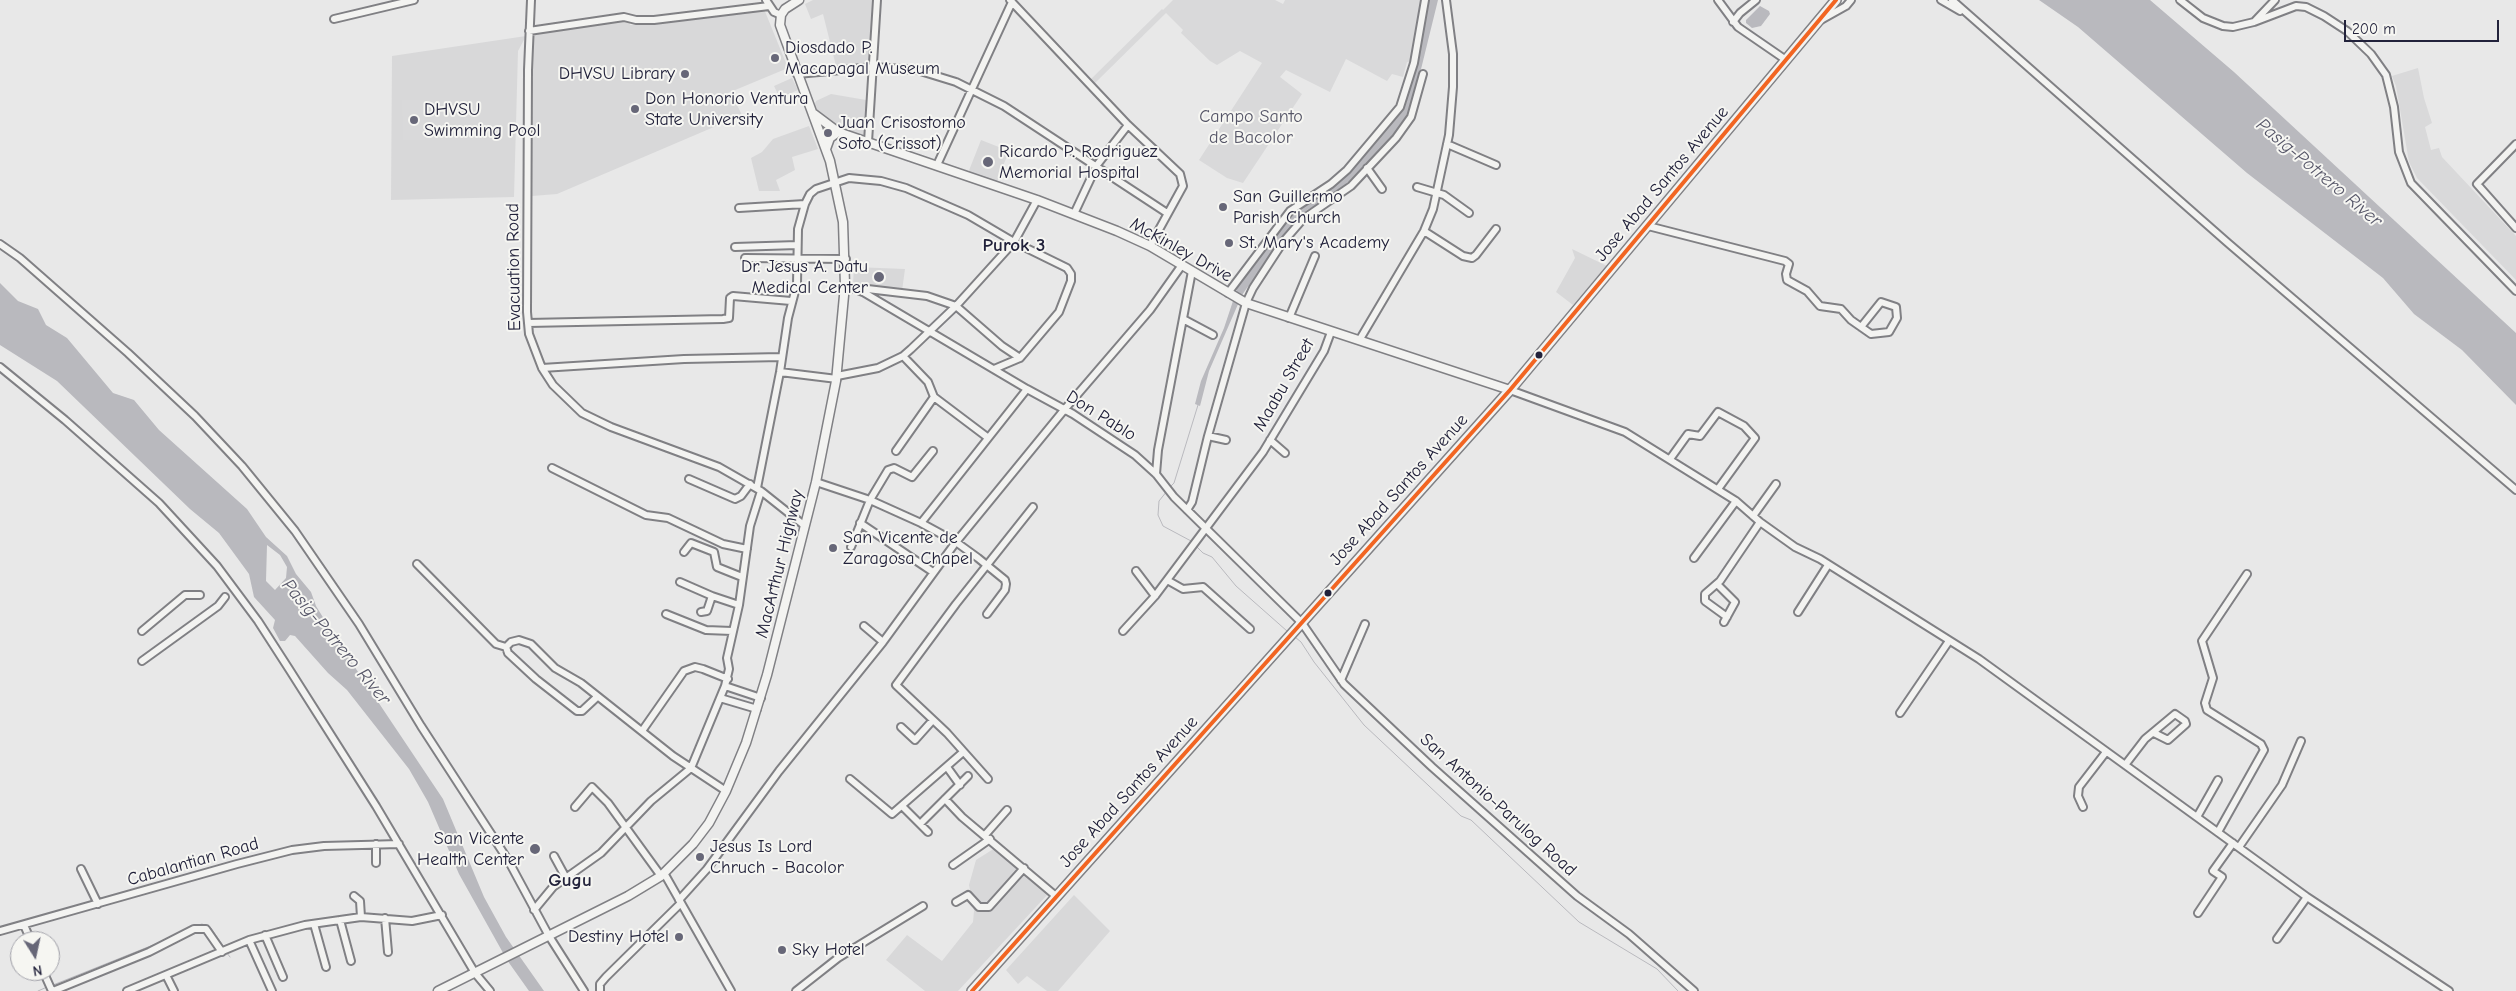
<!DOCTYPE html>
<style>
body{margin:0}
#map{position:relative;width:2516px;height:991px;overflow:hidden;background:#e8e8e8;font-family:"Comic Neue",sans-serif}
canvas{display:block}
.north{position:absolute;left:10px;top:931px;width:50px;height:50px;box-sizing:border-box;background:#f6f6f2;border:1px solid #a1a1a9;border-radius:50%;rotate:170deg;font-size:14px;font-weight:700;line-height:20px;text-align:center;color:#22223b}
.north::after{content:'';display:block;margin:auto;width:18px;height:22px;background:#676778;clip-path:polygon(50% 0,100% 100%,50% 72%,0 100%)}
.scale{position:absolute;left:2344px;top:20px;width:155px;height:22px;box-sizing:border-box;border:2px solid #22223b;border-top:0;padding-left:6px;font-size:15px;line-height:18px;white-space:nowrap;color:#22223b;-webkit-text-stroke:4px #f6f6f2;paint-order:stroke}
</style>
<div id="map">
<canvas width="2516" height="991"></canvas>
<div class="north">N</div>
<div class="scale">200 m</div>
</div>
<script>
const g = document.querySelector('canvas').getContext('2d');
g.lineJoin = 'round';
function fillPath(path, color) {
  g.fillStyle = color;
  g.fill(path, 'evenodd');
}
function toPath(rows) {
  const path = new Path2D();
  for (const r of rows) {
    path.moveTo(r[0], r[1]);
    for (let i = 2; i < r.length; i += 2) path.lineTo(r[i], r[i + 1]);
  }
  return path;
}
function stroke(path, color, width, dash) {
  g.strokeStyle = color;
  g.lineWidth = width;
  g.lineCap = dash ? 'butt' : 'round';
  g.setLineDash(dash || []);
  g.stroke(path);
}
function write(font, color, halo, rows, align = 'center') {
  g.font = font + ' "Comic Neue",sans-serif';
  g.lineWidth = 4;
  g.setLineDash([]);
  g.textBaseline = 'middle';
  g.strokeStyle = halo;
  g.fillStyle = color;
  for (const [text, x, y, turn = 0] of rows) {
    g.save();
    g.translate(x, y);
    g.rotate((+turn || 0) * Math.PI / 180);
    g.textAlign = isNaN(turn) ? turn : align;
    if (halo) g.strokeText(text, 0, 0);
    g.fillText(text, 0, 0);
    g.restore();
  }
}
fillPath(toPath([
 [813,0,873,0,871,64,836,66,823,14,811,19,805,4],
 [764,9,788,68,728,93,731,101,735,101,742,115,557,194,532,196,533,32,619,19,629,20,630,25],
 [526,36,518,51,514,197,391,200,392,56],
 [792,78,798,90,780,98,774,86],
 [831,94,872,101,867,136,835,130,813,109,816,101],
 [809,126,818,149,792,157,795,170,776,180,780,191,759,191,751,158,762,152,773,139],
 [981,140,1009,151,996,184,968,173],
 [1572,249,1607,266,1573,305,1556,292,1575,258],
 [854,267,905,269,902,291,853,284],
 [995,848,1048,894,958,991,925,991,886,960,907,935,942,961,973,922,974,911,969,885,976,860],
 [1074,895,1110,931,1058,991,1047,991,1027,976,1018,984,1006,970]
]), '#d8d8d9');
fillPath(toPath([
 [1173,0,1275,0,1283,4,1285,0,1423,0,1424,7,1411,63,1407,62,1403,77,1392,74,1387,81,1346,59,1330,92,1286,70,1280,77,1302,94,1243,183,1227,178,1199,160,1262,63,1240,51,1217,65,1210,61,1181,33,1183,30,1166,13,1094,84,1090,80,1162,9,1163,10],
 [2418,68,2424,98,2432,123,2425,127,2431,150,2439,148,2442,157,2516,236,2516,280,2417,178,2409,162,2396,86,2392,76],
 [402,100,424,100,425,140,403,140]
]), '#d9d9da');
fillPath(toPath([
 [1428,0,1438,0,1410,114,1385,144,1334,196,1307,210,1291,226,1242,295,1209,371,1200,406,1195,404,1201,381,1224,328,1239,283,1257,257,1289,214,1362,156,1406,103,1428,8],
 [2039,0,2150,0,2234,72,2516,333,2516,405,2462,350,2414,314,2383,278,2247,173,2078,27],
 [1760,6,1769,11,1770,14,1761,26,1752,28,1746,23,1746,20],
 [0,283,18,301,38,309,46,325,67,338,113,393,134,400,159,430,247,509,266,537,287,556,296,574,311,592,316,606,340,645,443,799,484,897,506,937,544,991,529,991,507,960,459,874,428,802,409,769,347,690,328,673,295,636,290,635,285,641,280,641,273,628,275,620,254,597,249,574,219,533,190,509,57,381,0,345],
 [267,545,280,555,287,567,286,578,275,590,266,581]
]), '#b9b9be');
stroke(toPath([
 [1169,488,1174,483,1198,405],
 [1167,491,1159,501,1158,515,1163,526,1191,541],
 [1196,546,1203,553,1212,557,1236,586,1287,631],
 [1295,637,1301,642,1314,662,1364,725,1461,816,1471,820,1579,922,1657,969,1678,991],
 [191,927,202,924,211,928,224,947],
 [227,953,230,957],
 [53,985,163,941],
 [38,991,47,987]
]), '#b9b9be', 1);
const minor = toPath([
 [531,0,528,70,527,312,529,334,542,368,553,385,582,413,611,427,719,467,761,491,805,526],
 [766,0,774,12,781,15],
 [1010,0,1128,125,1180,174,1183,186,1150,246],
 [1718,0,1738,27,1786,60],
 [1941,0,1960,11],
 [1952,0,2228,243,2516,490],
 [2180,0,2203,18,2223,26,2233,27,2254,22,2296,6,2306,7,2324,16,2347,31,2371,54,2386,75,2394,107,2399,152,2411,183,2516,291],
 [334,19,414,0],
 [1821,20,1846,6,1851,0],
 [2255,21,2275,0],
 [1733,22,1740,13,1756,0],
 [529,31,624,17,636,20,654,20,769,6],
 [797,74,874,67,917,70,956,82,1004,106,1167,213],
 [868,142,877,0],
 [1447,144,1496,165],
 [2516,144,2477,184,2516,228],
 [937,165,1012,2],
 [1367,168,1382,189],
 [1417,187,1444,195,1469,213],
 [739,208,805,204],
 [1074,214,1097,165,1128,125],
 [1648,226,1785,261,1789,264,1786,274,1787,280,1807,291,1820,306,1841,309,1851,320,1871,334,1889,332,1897,318,1896,307,1881,302,1861,327],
 [1424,231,1463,256,1472,258,1476,255,1496,229],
 [0,244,20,258,128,353,195,416,242,466,295,531,359,624,421,726,508,860,549,936,584,991],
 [735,247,797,245],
 [745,258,846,259],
 [845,285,863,292,1027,389,1073,414,1135,455,1156,474,1174,497,1302,623,1344,684,1432,767,1577,896,1629,934,1694,991],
 [859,288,927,296,956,306,1002,346,1020,358],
 [1228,293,1290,211,1331,184,1347,170,1400,107,1414,63,1425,0],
 [1289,318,1315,256],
 [1183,319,1213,335],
 [528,323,723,319,729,318,730,298,733,296,791,301],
 [1360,339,1424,231,1433,209,1449,135,1453,87,1453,54,1446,0],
 [903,356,928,382,934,397],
 [0,367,65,420,159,503,217,566,258,621,289,669,376,806,475,973,490,991],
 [542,368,684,359,781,357],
 [780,372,837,379],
 [837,376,878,368,903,356,911,349,956,306,1014,242,1037,200],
 [1510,390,1625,432,1736,501,1760,522,1795,547,1820,559,1979,659,2307,897,2449,991],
 [1208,436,1226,440],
 [1270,440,1285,453],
 [896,451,934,397,987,437],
 [1670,459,1688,434,1700,436,1718,412,1744,426,1755,438,1718,489],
 [552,468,646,515,668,518,723,544,747,549],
 [1156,474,1158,450,1192,271],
 [689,479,735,499,741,496,750,484],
 [816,482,870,500,921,523,956,542,978,558,1005,580,1006,584,1005,590,987,614],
 [757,488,780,372,788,318,797,284,798,229,805,204,810,194,816,189,849,178,881,181,906,188,968,215,1014,242,1067,268,1071,274,1071,281,1059,312,1020,358,994,369],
 [1187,510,1192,502,1208,436,1246,303,1253,288,1283,242,1303,219,1351,186,1396,138,1411,117,1423,74],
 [1753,516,1776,484],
 [860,523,933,572],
 [921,523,1027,389],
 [851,547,870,500,888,470,894,468,912,477,933,451],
 [684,552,691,543,714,552,717,567,742,577],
 [1694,558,1736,501],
 [417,564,496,644,506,647],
 [1136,571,1155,596],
 [1167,580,1183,589,1203,587,1250,629],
 [680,582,712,596],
 [1717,584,1735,602,1724,622],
 [701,612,707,611,712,596,739,605],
 [1798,612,1828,565],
 [666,614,706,630,732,631],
 [1727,617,1705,601,1705,594,1720,581,1760,522],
 [864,626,883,642],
 [142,631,185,595,200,595],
 [1123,631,1155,596,1263,452,1324,351,1331,332],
 [506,647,511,642,519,640,531,644,555,668,581,683,673,756,726,791],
 [506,647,508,653,536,679,577,711,582,711,597,697],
 [142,661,218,606,225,597],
 [1341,680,1365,624],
 [720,698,757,709],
 [761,698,725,686,729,669,727,658,739,605,750,526,761,491],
 [1900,713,1949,641],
 [901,727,915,740,932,721],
 [642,731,684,671,695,667,703,669,728,679],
 [2125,765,2145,739,2175,714,2185,721,2186,724,2168,740,2154,733],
 [947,767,960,785],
 [850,779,892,814,962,753],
 [988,779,947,733,896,685,956,604,1033,507],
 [945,799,962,817,1057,897],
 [575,807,592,787,608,803,661,876],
 [903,807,928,832],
 [2083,807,2078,796,2079,787,2106,752],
 [2197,817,2218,780],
 [920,824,968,776],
 [2218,832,2264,750,2261,744,2207,710,2205,703,2213,678,2202,641,2247,574],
 [985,835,1007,810],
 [2239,847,2282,785,2301,741],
 [554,856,566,878],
 [376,863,376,844],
 [953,865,990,839],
 [81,869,98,904],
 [664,873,731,991],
 [354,896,360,901,361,917],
 [679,900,707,869,779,771,883,642,956,542,1064,410,1150,310,1182,265],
 [956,902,968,895,979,907,989,907,1024,868],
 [534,910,553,887,601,853,651,801,691,768,725,686],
 [2198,913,2222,877,2213,871,2233,843],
 [385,918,388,952],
 [340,920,351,961],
 [314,924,326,967],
 [24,925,31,941],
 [0,931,237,864,292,850,324,846,399,844],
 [265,935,283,977],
 [2277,939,2307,897],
 [249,940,272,991],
 [43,971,52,991],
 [166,975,174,991],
 [53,991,149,952,194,929,206,929,222,952],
 [127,991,249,940,305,925,361,917,412,921,442,915],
 [600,991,600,984,606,977,681,903],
 [796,991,838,958,923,906]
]);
const major = toPath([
 [814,114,838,132,1037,200,1117,231,1150,246,1246,303,1510,390],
 [826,149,830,138,838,132],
 [438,991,628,896,661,876,693,844,709,823,726,791,746,743,767,675,816,482,836,381,845,285,843,222,830,161,780,25,781,15,785,9,799,0]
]);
const highway = toPath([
 [972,991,1510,390,1836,0]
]);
stroke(minor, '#808084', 10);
stroke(major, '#808084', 11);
stroke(highway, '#808084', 12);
stroke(minor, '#f3f3f1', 6);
stroke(major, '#f3f3f1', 8);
stroke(highway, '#f3f3f1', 9);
stroke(toPath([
 [972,991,1510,390,1836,0]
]), '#f26522', 4);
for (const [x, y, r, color] of [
 [775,58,5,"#676778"],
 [685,74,5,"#676778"],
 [635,109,5,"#676778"],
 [414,120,5,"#676778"],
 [828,133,5,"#676778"],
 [988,162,6,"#676778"],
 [1223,207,5,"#676778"],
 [1229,243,5,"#676778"],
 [879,277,6,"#676778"],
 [1539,355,4.5,"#22223b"],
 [833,548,5,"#676778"],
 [1328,593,4.5,"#22223b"],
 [535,849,6,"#676778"],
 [700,857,5,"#676778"],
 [679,937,5,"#676778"],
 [782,950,5,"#676778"]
]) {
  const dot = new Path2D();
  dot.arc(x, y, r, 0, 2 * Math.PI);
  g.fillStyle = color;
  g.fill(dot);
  stroke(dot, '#f6f6f2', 2);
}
write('18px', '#22223b', '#f6f6f2', [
 ["Diosdado P.",785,48],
 ["Macapagal Museum",785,69],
 ["DHVSU Library",675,74,"right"],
 ["Don Honorio Ventura",645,99],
 ["State University",645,120],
 ["DHVSU",424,110],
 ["Swimming Pool",424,131],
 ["Juan Crisostomo",838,123],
 ["Soto (Crissot)",838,144],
 ["Ricardo P. Rodriguez",999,152],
 ["Memorial Hospital",999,173],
 ["San Guillermo",1233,197],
 ["Parish Church",1233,218],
 ["St. Mary's Academy",1239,243],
 ["Dr. Jesus A. Datu",868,267,"right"],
 ["Medical Center",868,288,"right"],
 ["San Vicente de",843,538],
 ["Zaragosa Chapel",843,559],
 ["San Vicente",524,839,"right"],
 ["Health Center",524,860,"right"],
 ["Jesus Is Lord",710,847],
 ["Chruch - Bacolor",710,868],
 ["Destiny Hotel",669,937,"right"],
 ["Sky Hotel",792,950]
], 'left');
write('18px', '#555567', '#f6f6f2', [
 ["Campo Santo",1251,117],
 ["de Bacolor",1251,138]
]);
write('18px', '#22223b', '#f6f6f2', [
 ["Jose Abad Santos Avenue",1662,184,-50],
 ["McKinley Drive",1181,250,29],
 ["Evacuation Road",514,267,-91],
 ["Maabu Street",1284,385,-60],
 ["Don Pablo",1101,416,32],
 ["Jose Abad Santos Avenue",1399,490,-48],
 ["MacArthur Highway",780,564,-76],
 ["Jose Abad Santos Avenue",1129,792,-48],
 ["San Antonio-Parulog Road",1498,805,42],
 ["Cabalantian Road",193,862,-16]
]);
write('italic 19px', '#565668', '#f6f6f2', [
 ["Pasig-Potrero River",2319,173,40],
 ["Pasig-Potrero River",336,642,50]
]);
write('bold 19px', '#22223b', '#f6f6f2', [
 ["Purok 3",1014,246],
 ["Gugu",570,881]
]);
</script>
